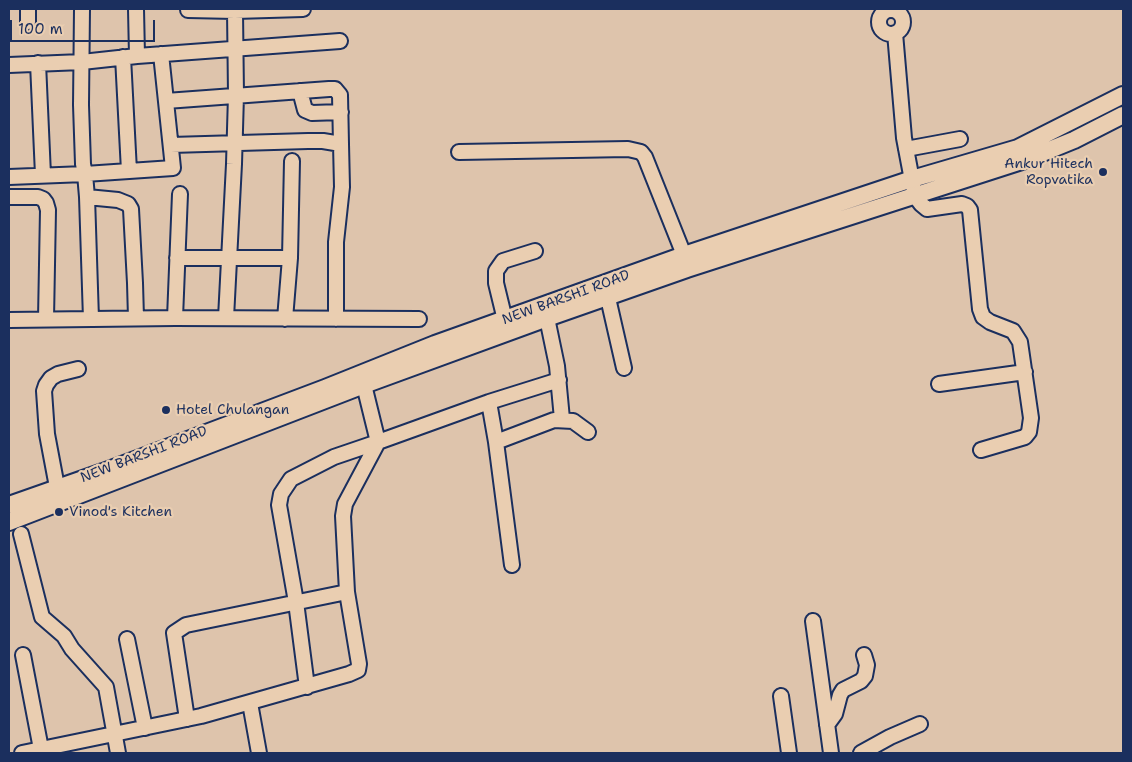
<!DOCTYPE html>
<style>
body{margin:0}
#map{position:relative;width:1132px;height:762px;overflow:hidden;background:#dec4ac;font-family:"Shantell Sans",sans-serif}
canvas{display:block}
.frame{position:absolute;inset:0;border:10px solid #1b2f5e;pointer-events:none}
.scale{position:absolute;left:10px;top:20px;width:145px;height:22px;box-sizing:border-box;border:2px solid #1b2f5e;border-top:0;padding-left:6px;font-size:15px;line-height:18px;white-space:nowrap;color:#1b2f5e;-webkit-text-stroke:4px #eaceb1;paint-order:stroke}
</style>
<div id="map">
<canvas width="1132" height="762"></canvas>
<div class="frame"></div>
<div class="scale">100 m</div>
</div>
<script>
const g = document.querySelector('canvas').getContext('2d');
g.lineJoin = 'round';
function toPath(rows) {
  const path = new Path2D();
  for (const r of rows) {
    if (r.length === 3) {
      path.moveTo(r[0] + r[2], r[1]);
      path.arc(r[0], r[1], r[2], 0, 2 * Math.PI);
      continue;
    }
    path.moveTo(r[0], r[1]);
    for (let i = 2; i < r.length; i += 2) path.lineTo(r[i], r[i + 1]);
  }
  return path;
}
function stroke(path, color, width, dash) {
  g.strokeStyle = color;
  g.lineWidth = width;
  g.lineCap = dash ? 'butt' : 'round';
  g.setLineDash(dash || []);
  g.stroke(path);
}
function write(font, color, halo, rows, align = 'center') {
  g.font = font + ' "Shantell Sans",sans-serif';
  g.lineWidth = 4.5;
  g.setLineDash([]);
  g.textBaseline = 'middle';
  g.strokeStyle = halo;
  g.fillStyle = color;
  for (const [text, x, y, turn = 0] of rows) {
    g.save();
    g.translate(x, y);
    g.rotate((+turn || 0) * Math.PI / 180);
    g.textAlign = isNaN(turn) ? turn : align;
    if (halo) g.strokeText(text, 0, 0);
    g.fillText(text, 0, 0);
    g.restore();
  }
}
const minor = toPath([
 [28,9,28,22],
 [82,9,81,105,83,164,85,174,173,168,161,54],
 [136,9,137,56],
 [188,9,188,10,235,11,303,9],
 [891,22,12],
 [895,33,904,138,915,196,921,204,927,209,962,204,967,206,970,210,980,309,983,317,990,322,1013,331,1020,342,1031,418,1029,432,1025,437,981,450],
 [123,57,129,171],
 [38,63,43,175],
 [9,65,82,62,137,56,340,41],
 [300,91,305,110,312,113,341,112],
 [166,101,329,89,335,89,340,95,341,144,323,141,308,141,171,145],
 [906,149,960,139],
 [459,152,628,149,641,152,645,157,684,255],
 [9,177,85,174,87,197,91,319],
 [9,197,38,197,43,199,46,203,48,210,46,319],
 [87,197,118,200,128,204,131,209,135,283,136,318],
 [177,258,290,258,292,161],
 [608,298,624,368],
 [175,318,180,194],
 [226,318,234,164,236,95,235,11],
 [547,318,557,366,562,419],
 [285,319,290,258],
 [336,319,336,242,342,187,341,144],
 [9,320,175,318,419,319],
 [505,320,496,283,496,271,503,261,535,251],
 [939,384,1025,372],
 [489,402,496,442,512,565],
 [496,442,554,420,573,421,588,432],
 [57,487,47,434,44,391,46,385,51,378,58,374,78,369],
 [21,534,42,617,64,636,72,649,106,687,118,753],
 [813,621,831,753],
 [127,639,145,728],
 [23,655,41,749],
 [307,687,296,602,279,505,281,494,291,479,334,457,378,442,364,385],
 [781,696,789,753],
 [250,703,259,753],
 [187,719,174,633,186,625,347,592,343,516,345,504,378,442,489,402,559,380],
 [827,725,835,714,840,695,843,690,861,681,865,676,867,665,864,655],
 [22,753,201,716,349,674,358,670,359,664,347,592],
 [861,753,890,737,920,724]
]);
const major = toPath([
 [9,505,103,472,325,388,435,344,684,255,912,179,1018,148,1123,95],
 [9,522,364,385,547,318,687,269,1025,160,1074,140,1123,115]
]);
stroke(minor, '#1b2f5e', 18);
stroke(major, '#1b2f5e', 20);
stroke(minor, '#eaceb1', 14);
stroke(major, '#eaceb1', 16);
for (const [x, y, r, color] of [
 [1103,172,5,"#1b2f5e"],
 [166,410,5,"#1b2f5e"],
 [59,512,5,"#1b2f5e"]
]) {
  const dot = new Path2D();
  dot.arc(x, y, r, 0, 2 * Math.PI);
  g.fillStyle = color;
  g.fill(dot);
  stroke(dot, '#eaceb1', 2);
}
write('14px', '#1b2f5e', '#eaceb1', [
 ["Ankur Hitech",1093,164,"right"],
 ["Ropvatika",1093,180,"right"],
 ["Hotel Chulangan",176,410],
 ["Vinod's Kitchen",69,512]
], 'left');
write('14px', '#1b2f5e', '#eaceb1', [
 ["NEW BARSHI ROAD",566,298,-20],
 ["NEW BARSHI ROAD",144,455,-21]
]);
</script>
